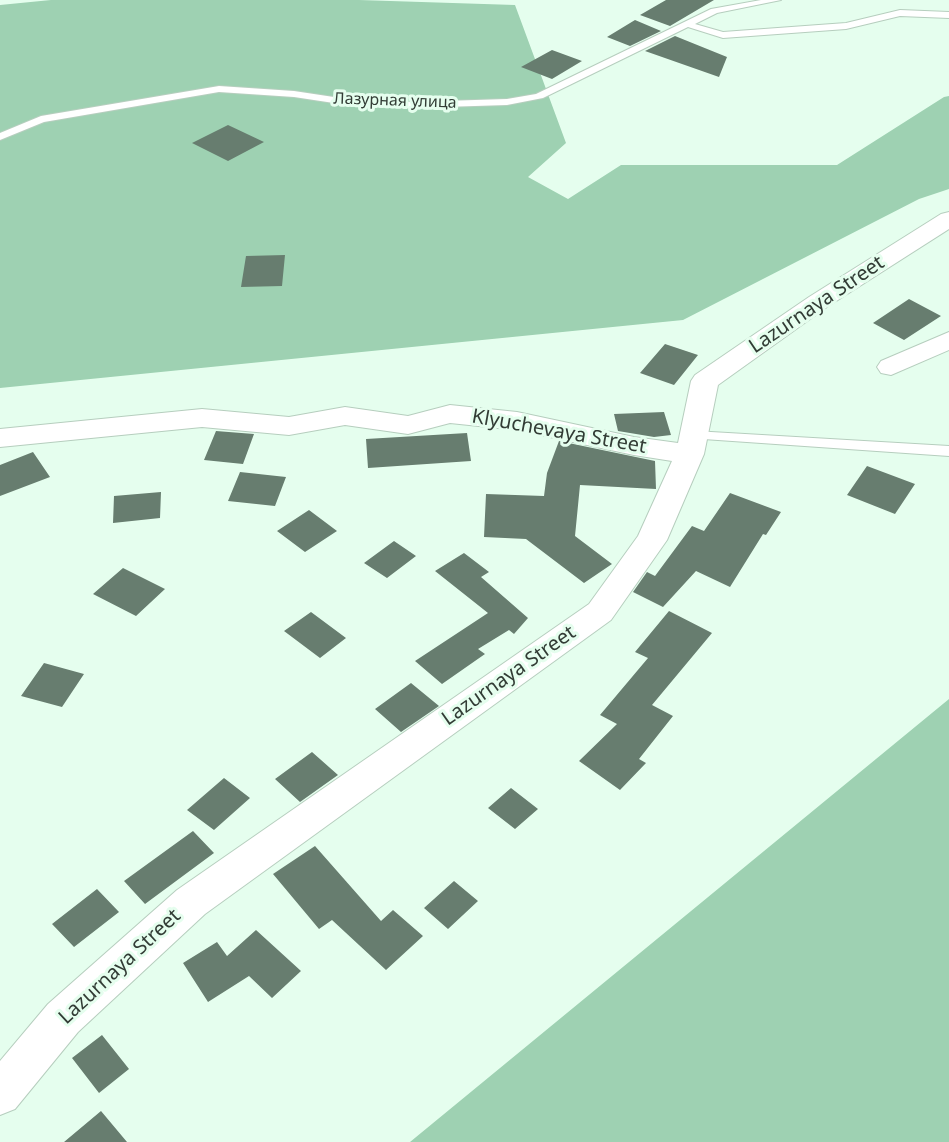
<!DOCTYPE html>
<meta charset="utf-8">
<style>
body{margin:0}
canvas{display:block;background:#e5feee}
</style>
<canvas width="949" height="1142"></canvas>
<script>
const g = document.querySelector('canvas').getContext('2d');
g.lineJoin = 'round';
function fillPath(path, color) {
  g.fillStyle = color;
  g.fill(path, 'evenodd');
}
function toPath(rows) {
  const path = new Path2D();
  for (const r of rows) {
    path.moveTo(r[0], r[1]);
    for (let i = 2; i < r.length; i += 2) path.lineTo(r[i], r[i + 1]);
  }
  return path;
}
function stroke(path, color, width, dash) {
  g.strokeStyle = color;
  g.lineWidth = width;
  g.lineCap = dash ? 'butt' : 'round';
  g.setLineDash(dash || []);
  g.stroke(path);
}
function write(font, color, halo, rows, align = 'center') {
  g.font = font + ' "Noto Sans",sans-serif';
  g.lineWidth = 6;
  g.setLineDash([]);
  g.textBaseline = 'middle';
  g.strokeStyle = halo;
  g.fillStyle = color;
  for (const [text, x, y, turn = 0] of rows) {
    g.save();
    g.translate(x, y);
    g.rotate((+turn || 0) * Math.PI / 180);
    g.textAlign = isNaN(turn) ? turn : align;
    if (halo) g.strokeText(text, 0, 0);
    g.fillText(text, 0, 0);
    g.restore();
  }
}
fillPath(toPath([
 [51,0,359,0,515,5,566,143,528,177,568,199,621,165,837,165,944,97,949,96,949,189,919,199,683,320,0,388,0,5],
 [949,699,949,1142,410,1142]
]), '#9ed1b2');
fillPath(toPath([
 [666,0,714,0,670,26,640,15],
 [635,20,661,31,630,46,607,37],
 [675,36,727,57,719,77,645,51],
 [552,50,582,61,552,79,521,67],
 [228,125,264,142,228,161,192,143],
 [285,255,282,286,241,287,246,256],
 [909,299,941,316,904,340,873,323],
 [665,344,698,355,674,385,640,373],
 [664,412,671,435,654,437,618,431,614,414],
 [216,431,254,434,243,464,204,460],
 [467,433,471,461,368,468,366,439],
 [559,441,655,461,656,489,580,485,575,536,612,564,584,583,526,539,484,537,486,494,544,496,547,473],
 [33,452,50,477,0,496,0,465],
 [867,466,915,484,895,514,847,495],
 [240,472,286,477,275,506,228,501],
 [161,492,160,518,113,523,114,496],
 [730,493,781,512,766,535,763,534,730,587,696,571,663,607,633,592,647,572,655,576,692,526,704,531],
 [309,510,337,531,305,552,277,531],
 [394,541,416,556,387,578,364,563],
 [464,553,489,572,481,577,528,618,514,634,509,630,478,649,485,654,442,684,415,661,488,613,435,571],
 [123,568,165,589,136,616,93,594],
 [669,611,712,633,652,705,673,716,639,759,646,763,620,790,579,761,617,724,600,715,648,658,635,652],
 [311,612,346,638,320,658,284,631],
 [44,663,84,674,62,707,21,696],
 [411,683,439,706,401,732,375,709],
 [312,752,338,775,300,802,275,779],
 [224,778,250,798,214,830,187,810],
 [511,788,538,809,515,829,488,808],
 [193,831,214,853,145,904,124,881],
 [315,846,381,921,393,910,423,936,386,970,332,920,319,929,273,874],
 [454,881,478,901,448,929,424,908],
 [97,889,119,912,74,947,52,924],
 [256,930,301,971,272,998,249,976,208,1002,183,963,217,942,227,956],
 [102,1035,129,1069,99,1093,72,1058],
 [101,1111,127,1142,64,1142]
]), '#677d6f');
const service = toPath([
 [761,0,781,0,717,13,695,24,723,32,846,23,900,10,949,12,949,18,900,16,846,29,723,38,688,27,543,98,507,105,411,108,347,105,294,97,219,92,44,122,0,140,0,133,41,116,219,86,294,91,347,99,411,102,507,99,536,94,711,9,761,0],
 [694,431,949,446,949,456,689,438,687,435,689,432,694,431]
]);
const minor = toPath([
 [949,212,949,229,827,307,718,385,704,454,667,540,611,620,205,914,78,1032,15,1109,0,1115,0,1061,48,1004,177,890,589,604,638,536,672,461,634,455,517,430,450,423,408,434,345,425,289,435,202,427,0,447,0,429,202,409,289,417,345,407,408,416,450,405,517,412,634,437,678,443,691,381,695,375,809,297,941,214,949,212],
 [949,332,949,350,891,375,881,373,877,367,881,361,949,332]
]);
stroke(service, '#b6cebe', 2);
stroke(minor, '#b6cebe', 2);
fillPath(service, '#fff');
fillPath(minor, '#fff');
write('16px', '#323c35', '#e5feee', [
 ["Лазурная улица",395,101,2]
]);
write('20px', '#323c35', '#e5feee', [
 ["Lazurnaya Street",817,305,-34],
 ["Klyuchevaya Street",559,432,10],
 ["Lazurnaya Street",509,676,-35],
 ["Lazurnaya Street",120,967,-43]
]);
</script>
